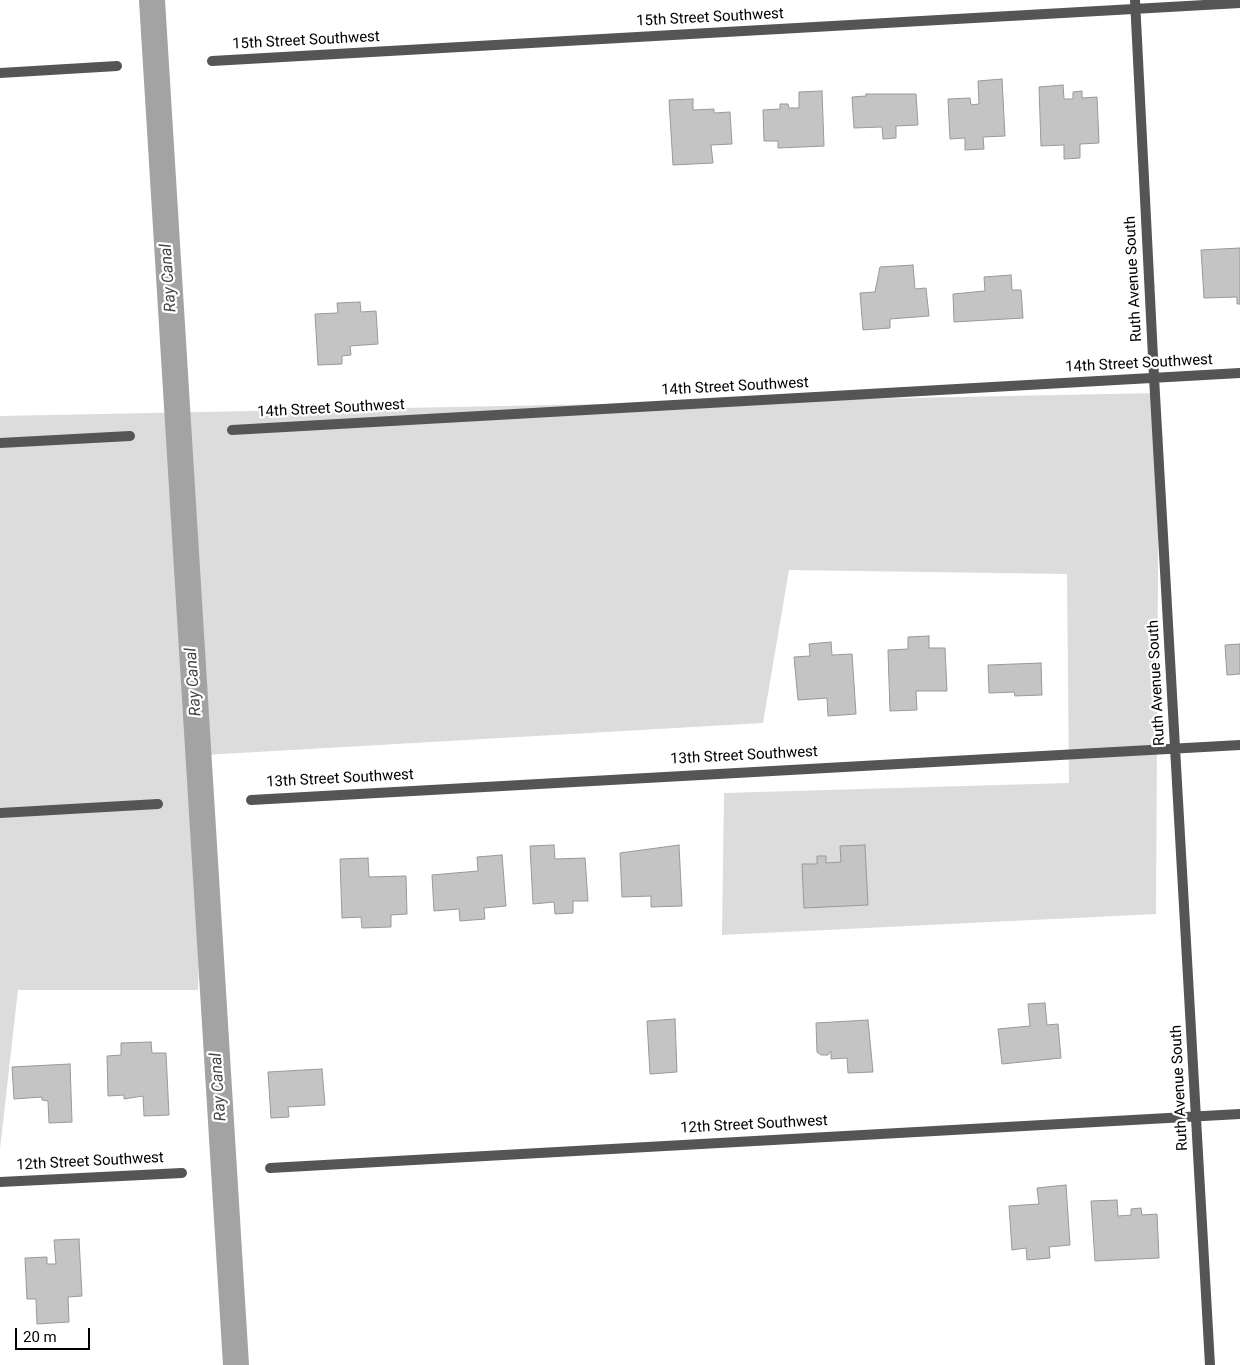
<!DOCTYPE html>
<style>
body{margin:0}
#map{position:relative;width:1240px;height:1365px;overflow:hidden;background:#fff;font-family:Roboto,sans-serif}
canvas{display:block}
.scale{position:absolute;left:15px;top:1328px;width:75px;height:22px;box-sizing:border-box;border:2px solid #000;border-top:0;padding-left:6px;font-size:15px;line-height:18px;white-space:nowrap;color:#000;-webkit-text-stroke:4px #fff;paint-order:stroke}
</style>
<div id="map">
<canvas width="1240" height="1365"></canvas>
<div class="scale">20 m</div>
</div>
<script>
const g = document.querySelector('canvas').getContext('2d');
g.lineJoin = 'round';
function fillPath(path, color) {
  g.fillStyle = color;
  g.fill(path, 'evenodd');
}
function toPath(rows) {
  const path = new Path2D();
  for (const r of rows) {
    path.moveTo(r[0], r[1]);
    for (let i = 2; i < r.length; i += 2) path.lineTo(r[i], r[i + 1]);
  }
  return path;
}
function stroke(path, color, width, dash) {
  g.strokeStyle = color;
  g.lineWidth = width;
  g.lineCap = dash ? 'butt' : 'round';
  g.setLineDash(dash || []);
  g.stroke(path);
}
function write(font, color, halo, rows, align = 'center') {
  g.font = font + ' Roboto,sans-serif';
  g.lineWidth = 4.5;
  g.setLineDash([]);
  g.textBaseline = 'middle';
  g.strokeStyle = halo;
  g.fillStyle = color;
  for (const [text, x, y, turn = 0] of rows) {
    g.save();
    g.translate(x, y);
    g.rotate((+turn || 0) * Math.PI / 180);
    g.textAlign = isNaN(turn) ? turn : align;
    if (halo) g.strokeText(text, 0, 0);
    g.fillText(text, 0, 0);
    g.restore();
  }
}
fillPath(toPath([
 [1159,393,1156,914,722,935,724,793,1069,783,1067,574,789,570,763,723,204,755,198,990,18,990,0,1149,0,416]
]), '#dcdcdc');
stroke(toPath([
 [152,0,236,1365]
]), '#a3a3a3', 26);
const building = toPath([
 [1002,79,1005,136,983,137,984,149,965,150,965,138,950,139,948,99,970,98,971,105,979,104,978,81,1002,79],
 [1063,85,1064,99,1073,99,1073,92,1082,91,1082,98,1097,97,1099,143,1080,144,1080,158,1064,159,1064,145,1041,146,1039,87,1063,85],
 [822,91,824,146,778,148,778,141,764,141,763,110,780,109,780,104,788,104,789,108,799,108,799,92,822,91],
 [866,94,916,94,918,125,896,126,896,138,883,139,882,127,854,128,852,97,866,96,866,94],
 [693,99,693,110,714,109,714,113,730,112,732,144,711,145,713,163,673,165,669,100,693,99],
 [1240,248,1240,304,1237,304,1237,297,1204,298,1201,250,1240,248],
 [913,265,915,289,926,288,929,316,890,319,890,328,863,330,860,293,875,292,880,267,913,265],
 [1011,275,1012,290,1021,290,1023,318,954,322,953,294,985,291,984,277,1011,275],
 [360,302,361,312,376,311,378,344,350,346,351,355,342,356,342,364,318,365,315,314,338,313,337,303,360,302],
 [929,636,929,648,945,648,947,691,916,691,917,710,890,711,888,650,908,649,908,637,929,636],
 [831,642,832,655,852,654,856,714,828,716,827,698,798,700,794,657,810,656,809,644,831,642],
 [1240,644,1240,674,1227,675,1225,645,1240,644],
 [1041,663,1042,695,1015,696,1014,692,989,693,988,665,1041,663],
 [554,845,555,859,585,858,588,901,573,901,573,913,555,914,554,902,533,904,530,846,554,845],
 [679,845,682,906,651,907,651,896,622,897,620,853,679,845],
 [865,845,868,905,804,908,802,864,817,864,817,856,826,856,826,863,841,862,840,846,865,845],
 [502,855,506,906,484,908,485,919,460,921,459,909,434,911,432,875,478,871,477,857,502,855],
 [368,858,369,877,406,876,407,914,391,915,391,927,362,928,361,917,342,918,340,859,368,858],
 [1045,1003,1047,1025,1058,1024,1061,1058,1002,1064,998,1029,1030,1026,1028,1004,1045,1003],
 [675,1019,677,1072,650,1074,647,1021,675,1019],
 [868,1020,873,1072,848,1073,847,1058,831,1059,831,1051,828,1055,821,1055,817,1052,816,1023,868,1020],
 [151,1042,152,1053,166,1053,169,1115,144,1116,143,1096,124,1099,124,1095,108,1096,107,1056,121,1055,121,1043,151,1042],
 [70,1064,72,1122,49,1123,48,1101,42,1100,42,1097,14,1099,12,1067,70,1064],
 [322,1069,325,1105,288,1107,289,1117,271,1118,268,1072,322,1069],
 [1066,1185,1070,1245,1049,1247,1050,1258,1027,1260,1026,1248,1012,1250,1009,1206,1039,1204,1037,1188,1066,1185],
 [1117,1200,1118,1216,1131,1215,1131,1209,1141,1208,1142,1215,1157,1214,1159,1258,1095,1261,1091,1201,1117,1200],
 [79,1239,82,1296,68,1297,69,1322,37,1324,36,1299,27,1299,25,1258,47,1257,47,1264,56,1264,54,1240,79,1239]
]);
fillPath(building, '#c4c4c4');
stroke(building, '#999', 1);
stroke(toPath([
 [1135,0,1154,377,1210,1365],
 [212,61,1240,3],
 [0,73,117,66],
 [232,430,1240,373],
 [0,443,130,436],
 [251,800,1240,745],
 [0,813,158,804],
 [270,1168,1240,1114],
 [0,1182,182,1173]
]), '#555', 10);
write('15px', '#000', '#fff', [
 ["15th Street Southwest",710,18,-3],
 ["15th Street Southwest",306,41,-3],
 ["Ruth Avenue South",1134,279,-93],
 ["14th Street Southwest",1139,364,-3],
 ["14th Street Southwest",735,387,-3],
 ["14th Street Southwest",331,409,-3],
 ["Ruth Avenue South",1157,683,-93],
 ["13th Street Southwest",744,756,-3],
 ["13th Street Southwest",340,779,-3],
 ["Ruth Avenue South",1180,1088,-93],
 ["12th Street Southwest",754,1125,-3],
 ["12th Street Southwest",90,1162,-3]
]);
write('italic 16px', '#444', '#fff', [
 ["Ray Canal",169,278,-94],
 ["Ray Canal",194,682,-94],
 ["Ray Canal",219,1087,-94]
]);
</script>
